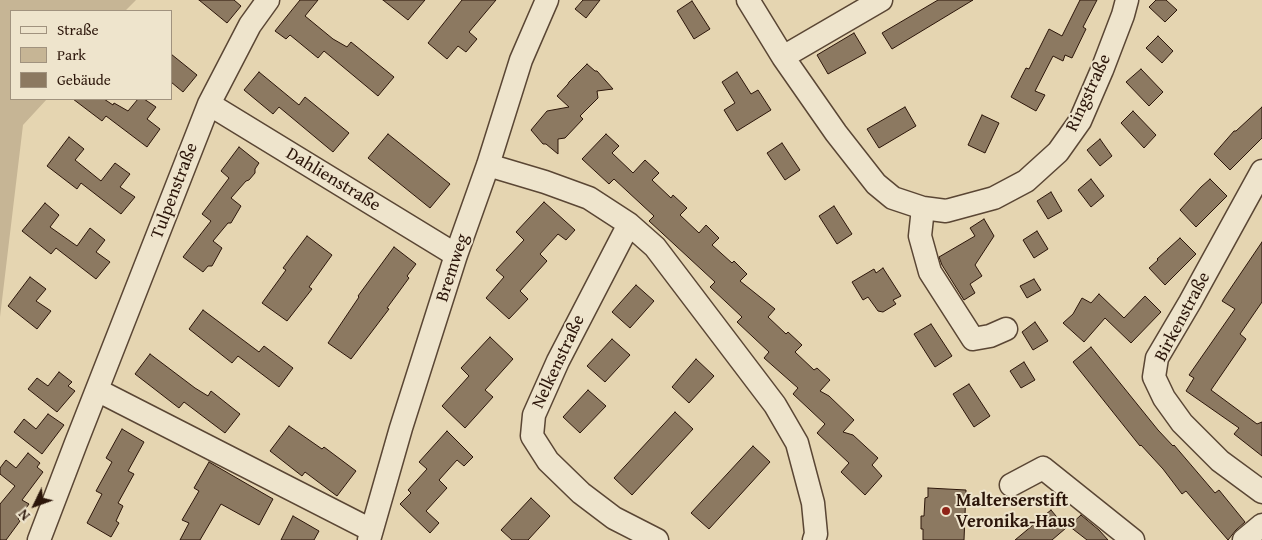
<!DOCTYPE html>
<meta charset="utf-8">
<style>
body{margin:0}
#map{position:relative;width:1262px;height:540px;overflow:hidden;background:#e5d5b1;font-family:"Gentium Book Plus",serif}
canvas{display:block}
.legend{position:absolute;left:10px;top:10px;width:162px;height:90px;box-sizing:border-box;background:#eee4cc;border:1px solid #a0927e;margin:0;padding:6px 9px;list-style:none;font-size:15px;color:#2c160a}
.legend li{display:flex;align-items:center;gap:10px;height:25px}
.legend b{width:25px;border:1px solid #a0927e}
.north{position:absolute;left:10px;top:480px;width:50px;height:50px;-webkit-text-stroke:4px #eee4cc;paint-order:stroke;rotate:228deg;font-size:14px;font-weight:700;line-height:20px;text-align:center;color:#2c160a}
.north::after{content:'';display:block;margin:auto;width:18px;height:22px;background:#2c160a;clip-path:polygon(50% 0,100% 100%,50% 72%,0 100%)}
</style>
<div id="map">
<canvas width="1262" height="540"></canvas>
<ul class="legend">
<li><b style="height:6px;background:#eee4cc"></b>Straße</li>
<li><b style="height:14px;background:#c6b595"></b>Park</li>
<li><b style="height:14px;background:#8c7961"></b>Gebäude</li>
</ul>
<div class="north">N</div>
</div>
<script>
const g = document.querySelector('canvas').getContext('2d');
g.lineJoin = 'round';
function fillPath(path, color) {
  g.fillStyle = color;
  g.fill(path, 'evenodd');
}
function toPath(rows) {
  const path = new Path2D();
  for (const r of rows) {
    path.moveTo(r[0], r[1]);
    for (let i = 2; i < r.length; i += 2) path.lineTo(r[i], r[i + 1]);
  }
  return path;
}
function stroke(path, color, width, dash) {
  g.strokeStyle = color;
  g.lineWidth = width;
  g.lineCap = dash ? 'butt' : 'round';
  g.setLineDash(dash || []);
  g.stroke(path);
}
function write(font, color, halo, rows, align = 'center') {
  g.font = font + ' "Gentium Book Plus",serif';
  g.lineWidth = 4;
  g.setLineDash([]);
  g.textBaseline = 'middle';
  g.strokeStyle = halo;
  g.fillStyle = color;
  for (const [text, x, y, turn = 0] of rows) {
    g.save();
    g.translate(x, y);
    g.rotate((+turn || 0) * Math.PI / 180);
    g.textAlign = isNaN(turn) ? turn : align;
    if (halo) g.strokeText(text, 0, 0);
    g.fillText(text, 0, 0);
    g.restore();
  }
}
fillPath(toPath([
 [0,0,136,0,125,11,11,11,11,99,47,99,23,125,0,317]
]), '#c6b595');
const building = toPath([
 [199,0,234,0,241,6,227,23,199,0],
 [300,0,318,0,305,16,333,39,347,47,351,42,394,77,378,96,324,51,318,58,290,35,286,39,275,31,300,0],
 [383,0,425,0,408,20,383,0],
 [462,0,496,0,469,32,477,39,466,52,458,46,447,59,428,43,462,0],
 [583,0,600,0,586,18,575,9,583,0],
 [938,0,973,0,892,49,882,33,938,0],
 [1080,0,1097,0,1083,27,1086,29,1072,58,1065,55,1063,61,1053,56,1035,91,1045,95,1036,111,1011,97,1026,68,1029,69,1049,29,1062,36,1080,0],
 [1156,0,1166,0,1177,10,1165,22,1149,7,1156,0],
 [692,1,710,29,694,39,677,11,692,1],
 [854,33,866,53,828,74,817,55,854,33],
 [1158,36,1173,51,1162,63,1146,48,1158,36],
 [171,54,197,75,183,92,171,82,171,54],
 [587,64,595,71,597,71,613,89,597,91,598,98,580,116,583,119,565,138,558,139,558,154,546,144,543,144,531,130,547,111,569,107,557,96,568,84,569,82,587,64],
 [1141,69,1163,92,1149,106,1126,82,1141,69],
 [259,72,299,105,305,97,349,133,333,152,279,107,273,114,244,90,259,72],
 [737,72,751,94,758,90,771,110,737,131,724,110,735,103,722,82,737,72],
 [73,99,104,99,113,105,114,103,128,111,138,99,144,99,156,107,147,119,160,129,147,147,106,116,102,121,73,99],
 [905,107,916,126,879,148,867,129,905,107],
 [1262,107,1262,138,1230,170,1214,154,1234,131,1236,131,1262,107],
 [1133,111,1156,135,1144,148,1121,123,1133,111],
 [982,115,999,123,985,153,968,145,982,115],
 [388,134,450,184,430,208,368,158,388,134],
 [606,134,619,146,612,153,633,173,645,160,659,173,652,180,671,198,673,195,687,208,680,215,699,233,706,225,719,238,712,245,732,263,734,261,747,274,740,281,775,309,768,317,786,334,788,332,802,345,795,352,814,370,817,368,830,380,820,391,829,396,854,420,843,432,853,435,878,458,872,465,882,476,865,495,841,472,849,463,817,433,825,424,793,394,798,388,764,358,769,352,737,322,742,317,710,287,715,282,649,221,654,216,614,179,609,184,582,159,606,134],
 [69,137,84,149,75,160,101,181,115,163,130,174,120,187,135,197,121,214,81,183,77,189,47,166,69,137],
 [1100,139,1112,156,1100,166,1087,150,1100,139],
 [782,143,800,170,785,180,767,153,782,143],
 [239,147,259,163,255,169,255,173,249,180,246,181,231,198,241,206,231,223,228,223,213,241,222,248,212,266,208,266,203,272,183,257,211,221,202,214,229,178,221,171,239,147],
 [1091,179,1104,196,1091,207,1078,190,1091,179],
 [1210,179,1227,196,1196,227,1180,210,1201,187,1210,179],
 [1051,192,1062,211,1048,219,1037,201,1051,192],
 [544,202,575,230,566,240,558,234,540,254,547,261,520,291,528,299,509,319,486,298,504,277,496,270,524,240,516,232,544,202],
 [45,203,59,215,50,227,77,246,90,228,105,240,96,252,110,262,96,279,56,248,51,254,22,231,45,203],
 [834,206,852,234,837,244,819,216,834,206],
 [984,219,994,236,975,265,982,276,970,284,975,293,964,300,942,265,939,257,975,236,970,228,984,219],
 [1037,231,1048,249,1034,258,1023,240,1037,231],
 [307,236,332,255,309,287,312,289,287,321,262,303,286,270,283,268,307,236],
 [1180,238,1196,254,1165,285,1149,268,1158,260,1157,259,1180,238],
 [1262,242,1262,302,1240,334,1246,339,1211,390,1257,424,1262,422,1262,456,1234,434,1239,428,1186,391,1194,378,1189,375,1235,309,1222,301,1262,242],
 [394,247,416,264,407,276,409,278,387,308,389,309,351,359,328,343,359,297,358,296,394,247],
 [883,268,901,296,893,300,896,304,883,312,878,311,868,297,863,300,852,282,874,269,876,273,883,268],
 [30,277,46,289,36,301,51,311,37,329,8,306,30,277],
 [1034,279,1041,290,1027,298,1020,286,1034,279],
 [636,285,654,301,630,328,612,312,636,285],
 [1099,294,1124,318,1145,296,1161,312,1131,343,1105,318,1084,342,1063,323,1073,314,1082,298,1091,303,1099,294],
 [203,310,259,352,264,346,293,368,279,387,238,356,232,363,189,329,203,310],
 [1035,322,1048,341,1033,350,1022,332,1035,322],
 [931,324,952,356,935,367,914,334,931,324],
 [490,337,513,359,485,390,493,397,465,428,442,406,469,376,461,368,490,337],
 [612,339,630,355,605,382,587,366,612,339],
 [1091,347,1158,430,1173,446,1174,445,1215,493,1219,490,1245,522,1236,530,1228,540,1186,491,1182,494,1163,469,1141,445,1140,446,1073,362,1091,347],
 [150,354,195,388,208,396,211,391,240,414,225,433,184,402,179,408,135,374,150,354],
 [696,359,714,376,689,403,672,387,696,359],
 [1024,362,1035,380,1021,388,1010,371,1024,362],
 [59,372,72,382,68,386,75,391,57,412,28,389,37,378,48,386,59,372],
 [969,384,990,416,974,427,953,394,969,384],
 [588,390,606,406,580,433,563,417,588,390],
 [675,412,693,429,632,495,614,478,675,412],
 [48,414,64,425,42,454,14,432,24,419,36,429,48,414],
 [289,426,322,449,324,447,356,471,337,496,305,472,302,476,270,451,289,426],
 [122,429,144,442,128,471,134,474,118,503,123,506,116,521,119,523,111,537,87,523,102,494,96,491,112,462,106,458,122,429],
 [447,431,473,457,464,466,457,460,439,480,447,488,426,511,439,523,430,533,400,504,411,493,408,490,427,469,419,462,447,431],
 [753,446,770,462,709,529,691,513,753,446],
 [28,453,40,463,37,467,43,472,22,500,29,504,18,519,20,521,6,540,0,540,0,504,15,486,0,474,0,468,6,460,16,468,28,453],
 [209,462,273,499,259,525,221,504,200,540,180,540,189,523,182,520,199,491,194,488,209,462],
 [928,488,966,490,964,540,923,540,923,529,921,529,921,516,924,516,925,498,928,497,928,488],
 [531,498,550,516,528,540,512,540,501,530,531,498],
 [1051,510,1066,528,1052,540,1015,540,1051,510],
 [1081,515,1099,530,1108,540,1087,540,1069,526,1081,515],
 [293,516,319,531,314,540,281,540,293,516]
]);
fillPath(building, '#8c7961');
stroke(building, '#2c160a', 1);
const minor = toPath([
 [748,0,783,57,836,133,876,184,893,198,923,208,946,211,994,198,1026,181,1058,152,1080,121,1102,70,1123,15,1127,0],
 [783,57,881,0],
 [209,104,456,255],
 [488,165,545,182,589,198,629,224,655,247,775,405,797,443,813,503,816,534,814,540],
 [1262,171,1190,302,1157,358,1154,377,1164,398,1182,423,1220,461,1262,492],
 [923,208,920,236,930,272,973,339,990,336,1006,329],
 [629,224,558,361,534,415,532,436,548,461,581,493,614,518,657,540],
 [97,390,371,530],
 [1011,485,1043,468,1133,540],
 [39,540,76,443,209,104,250,25,268,0],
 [369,540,401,428,456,255,488,165,521,60,547,0],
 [1244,540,1262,525]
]);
stroke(minor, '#5a4634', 25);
stroke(minor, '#eee4cc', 22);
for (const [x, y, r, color] of [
 [946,511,5,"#8f2418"]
]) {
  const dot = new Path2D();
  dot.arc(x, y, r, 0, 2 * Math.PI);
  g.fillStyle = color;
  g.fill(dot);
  stroke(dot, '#eee4cc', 2);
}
write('18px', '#2c160a', '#eee4cc', [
 ["Ringstraße",1089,93,-65],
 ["Dahlienstraße",333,180,31],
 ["Tulpenstraße",175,191,-69],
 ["Bremweg",453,268,-72],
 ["Birkenstraße",1183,317,-62],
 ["Nelkenstraße",559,362,-65]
]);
write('bold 18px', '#2c160a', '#eee4cc', [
 ["Malterserstift",956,501],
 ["Veronika-Haus",956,522]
], 'left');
</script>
